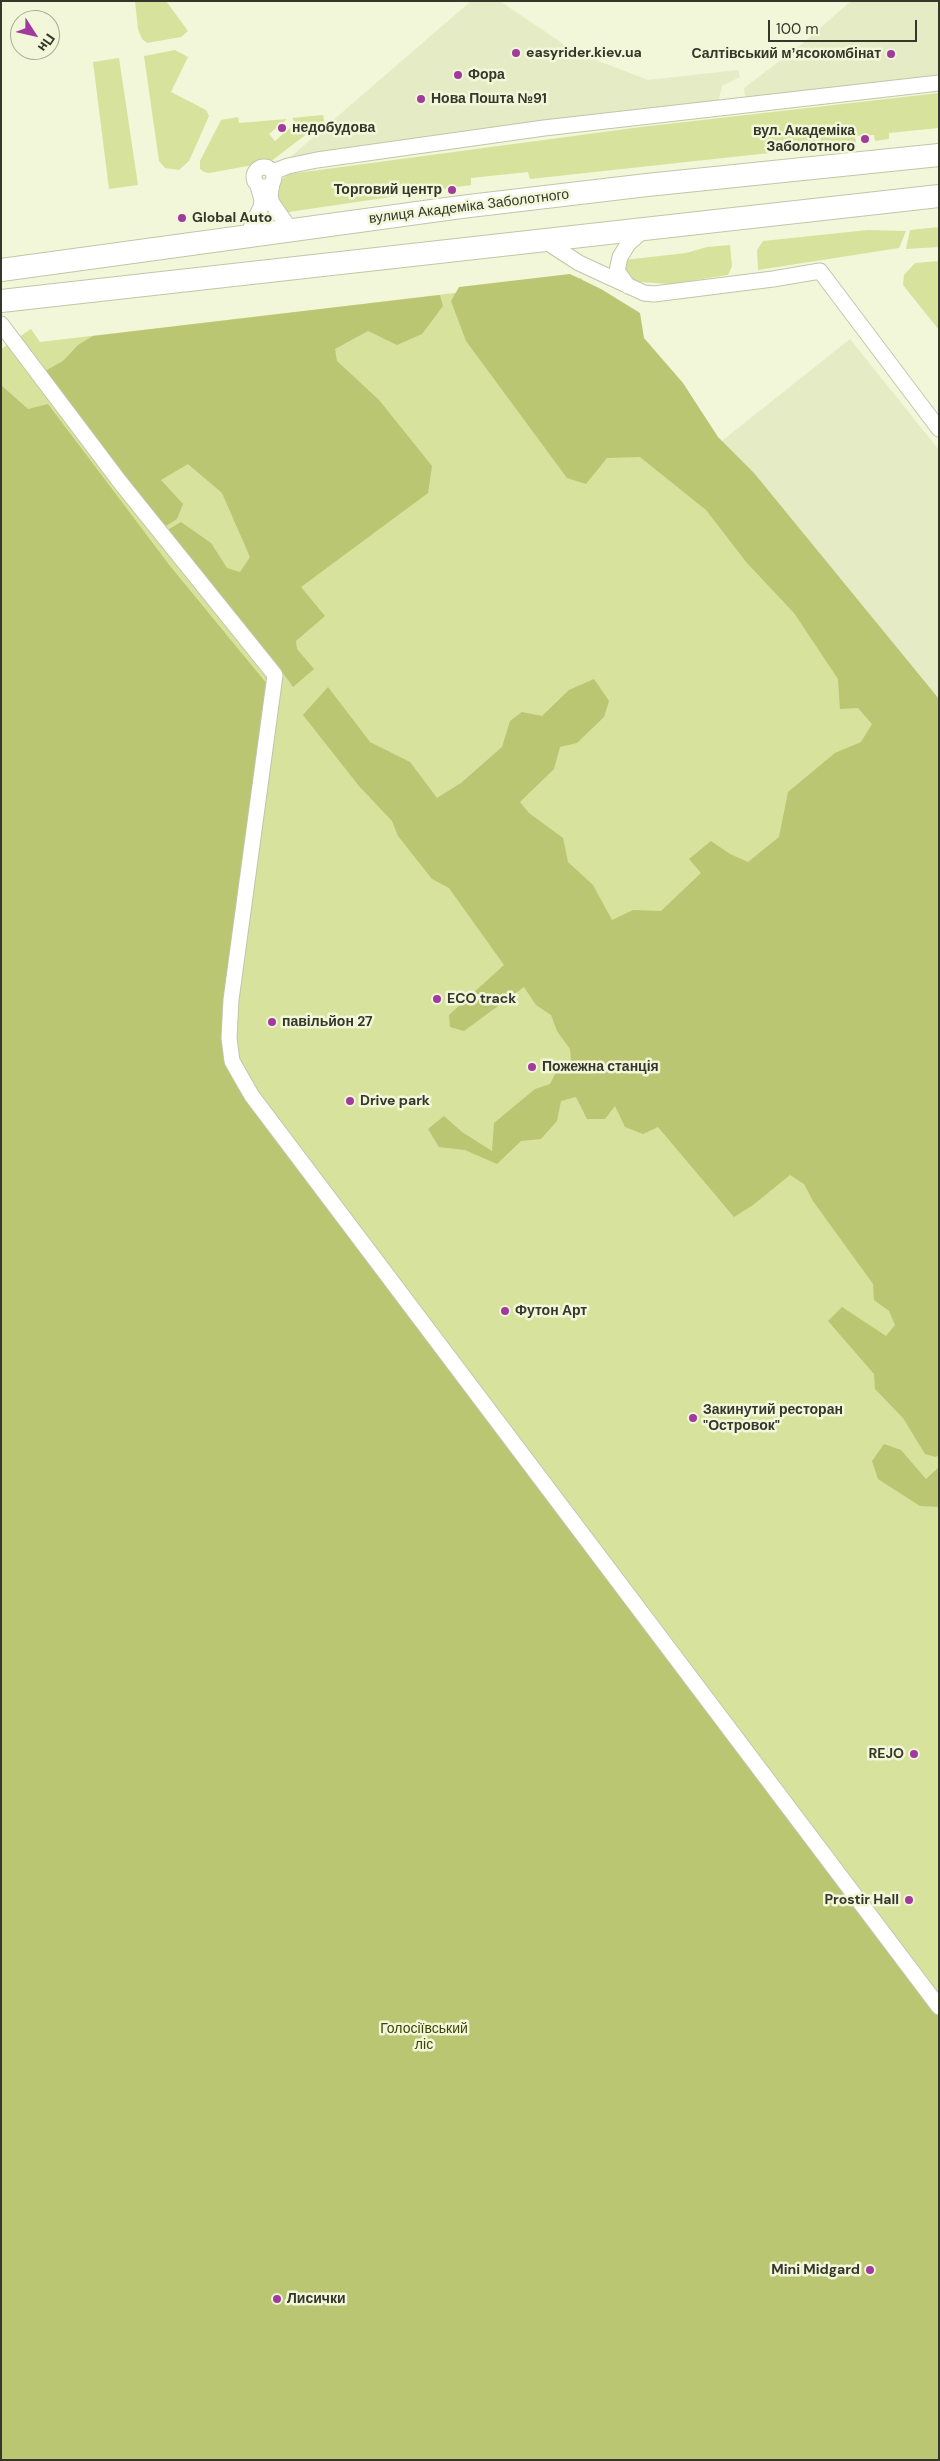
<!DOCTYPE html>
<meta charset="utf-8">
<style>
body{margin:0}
#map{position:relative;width:940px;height:2461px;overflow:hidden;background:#f1f7d8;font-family:"DM Sans",sans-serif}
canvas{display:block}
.frame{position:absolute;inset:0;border:2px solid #35372b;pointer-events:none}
.north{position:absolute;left:10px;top:10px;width:50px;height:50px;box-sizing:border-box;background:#f1f7d8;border:1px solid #a6aa93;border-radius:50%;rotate:125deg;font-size:14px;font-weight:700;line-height:20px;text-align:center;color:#35372b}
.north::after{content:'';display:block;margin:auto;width:18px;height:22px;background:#a23a9d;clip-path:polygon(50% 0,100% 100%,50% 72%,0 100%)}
.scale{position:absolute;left:768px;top:20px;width:149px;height:22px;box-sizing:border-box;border:2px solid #35372b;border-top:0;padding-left:6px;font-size:15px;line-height:18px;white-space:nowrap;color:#35372b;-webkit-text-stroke:4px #f1f7d8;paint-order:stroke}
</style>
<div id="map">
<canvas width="940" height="2461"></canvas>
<div class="frame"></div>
<div class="north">Пн</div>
<div class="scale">100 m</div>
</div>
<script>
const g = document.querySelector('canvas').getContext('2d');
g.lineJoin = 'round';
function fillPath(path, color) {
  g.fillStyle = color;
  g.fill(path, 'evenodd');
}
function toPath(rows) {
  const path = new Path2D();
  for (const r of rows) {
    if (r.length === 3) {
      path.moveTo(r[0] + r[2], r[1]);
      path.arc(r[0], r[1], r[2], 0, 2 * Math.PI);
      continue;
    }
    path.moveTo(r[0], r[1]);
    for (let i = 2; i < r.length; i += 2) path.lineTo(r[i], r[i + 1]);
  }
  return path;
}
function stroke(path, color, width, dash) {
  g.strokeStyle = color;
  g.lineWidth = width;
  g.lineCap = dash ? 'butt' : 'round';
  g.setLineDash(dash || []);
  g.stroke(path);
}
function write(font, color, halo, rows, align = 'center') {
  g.font = font + ' "DM Sans",sans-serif';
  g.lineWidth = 5;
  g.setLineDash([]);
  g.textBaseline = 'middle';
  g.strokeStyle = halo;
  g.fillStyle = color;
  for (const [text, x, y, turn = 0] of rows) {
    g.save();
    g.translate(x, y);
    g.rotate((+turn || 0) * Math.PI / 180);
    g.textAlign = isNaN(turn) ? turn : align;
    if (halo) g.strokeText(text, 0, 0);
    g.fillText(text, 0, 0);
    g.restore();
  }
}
fillPath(toPath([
 [471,1,500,1,575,52,648,80,738,70,740,77,722,86,717,106,287,160],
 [851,1,939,1,939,78,746,103,744,88,802,44],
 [850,339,939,450,939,716,718,444]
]), '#e5ebc5');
fillPath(toPath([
 [135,1,166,1,188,31,181,37,147,43,142,39,138,29],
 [175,50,188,57,171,92,206,110,209,116,189,161,179,170,165,168,159,161,144,56],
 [119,58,138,185,109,189,93,62],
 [939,93,939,128,889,133,889,139,875,141,874,135,855,136,856,143,797,150,530,179,528,172,471,178,471,185,289,212,283,211,275,192,276,183,289,174,641,127],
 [323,115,324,120,320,130,308,133,270,162,209,173,204,172,200,169,200,161,221,120,238,117,239,123,287,119,269,134,275,141,296,123,292,118],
 [939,227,939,247,906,249,910,230],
 [868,230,906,231,899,248,758,270,757,250,763,241],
 [730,245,732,266,728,275,670,284,639,282,625,275,624,260,686,253,707,247],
 [939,261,939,330,903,285,904,275,915,263],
 [581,278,939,720,939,2460,1,2460,1,349,31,329,40,342]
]), '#d7e29d');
fillPath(toPath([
 [570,274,601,289,640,313,644,338,683,383,718,437,754,473,939,699,939,1454,936,1457,925,1454,903,1418,875,1389,874,1374,828,1321,842,1307,886,1336,895,1325,889,1311,874,1300,873,1284,813,1201,804,1184,790,1175,753,1205,734,1217,658,1127,643,1134,625,1127,615,1106,605,1119,587,1119,576,1097,561,1101,557,1121,541,1139,521,1141,497,1164,465,1150,439,1147,428,1129,444,1116,462,1132,492,1151,494,1123,535,1089,550,1084,556,1072,571,1060,570,1049,557,1031,551,1015,536,1005,524,987,464,1031,450,1027,449,1015,504,965,449,888,432,879,398,836,392,821,359,786,303,715,328,687,370,742,410,762,437,798,461,783,502,747,510,721,522,712,542,716,569,690,594,679,609,701,604,717,577,743,560,747,554,769,520,802,529,813,563,838,568,862,593,885,612,920,633,910,661,911,701,873,689,859,711,841,730,854,748,862,779,837,788,792,835,753,861,742,872,724,858,708,840,709,838,679,794,613,747,563,706,510,640,457,607,458,586,484,567,478,466,341,451,301,459,287],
 [440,295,443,306,422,334,397,345,368,331,335,349,337,361,379,400,432,466,428,493,301,587,325,616,296,641,297,649,314,669,293,687,273,659,164,532,181,522,211,543,227,568,240,572,250,557,222,493,188,464,161,480,183,504,177,519,161,529,45,371,63,361,78,345,93,336],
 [1,385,28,409,48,404,170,566,267,684,229,962,221,1038,235,1080,939,2017,939,2460,1,2460],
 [884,1444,901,1450,926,1479,939,1467,939,1507,920,1506,878,1479,872,1461]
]), '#bac672');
const minor = toPath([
 [264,177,10],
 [273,172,288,166,317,160,544,128,939,83],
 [272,183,270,196,272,203,292,232],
 [246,238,261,207,262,200,258,186],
 [542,239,579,263,644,293,654,294,773,279,820,271,939,429],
 [628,286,617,271,620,257,628,244,646,228],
 [1,324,120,482,275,675,231,1000,229,1038,232,1061,241,1077,252,1096,939,2007]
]);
const highway = toPath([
 [1,270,461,207,647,185,939,155],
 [1,301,939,196]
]);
stroke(minor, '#c1c6a9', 17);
stroke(highway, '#c1c6a9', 24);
stroke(minor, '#fff', 15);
stroke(highway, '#fff', 22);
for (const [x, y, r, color] of [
 [516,53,5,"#a23a9d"],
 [891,54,5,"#a23a9d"],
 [458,75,5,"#a23a9d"],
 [421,99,5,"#a23a9d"],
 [282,128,5,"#a23a9d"],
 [865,139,5,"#a23a9d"],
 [452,190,5,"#a23a9d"],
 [182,218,5,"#a23a9d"],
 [437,999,5,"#a23a9d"],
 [272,1022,5,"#a23a9d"],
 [532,1067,5,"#a23a9d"],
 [350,1101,5,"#a23a9d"],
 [505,1311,5,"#a23a9d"],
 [693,1418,5,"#a23a9d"],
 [914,1754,5,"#a23a9d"],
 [909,1900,5,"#a23a9d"],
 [870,2270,5,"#a23a9d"],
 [277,2299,5,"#a23a9d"]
]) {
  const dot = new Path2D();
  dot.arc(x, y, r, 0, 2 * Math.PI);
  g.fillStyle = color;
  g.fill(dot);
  stroke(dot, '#f1f7d8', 2);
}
write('bold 14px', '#35372b', '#f1f7d8', [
 ["easyrider.kiev.ua",526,53],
 ["Салтівський мʼясокомбінат",881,54,"right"],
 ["Фора",468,75],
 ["Нова Пошта №91",431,99],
 ["недобудова",292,128],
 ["вул. Академіка",855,131,"right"],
 ["Заболотного",855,147,"right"],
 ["Торговий центр",442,190,"right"],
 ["Global Auto",192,218],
 ["ECO track",447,999],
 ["павільйон 27",282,1022],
 ["Пожежна станція",542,1067],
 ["Drive park",360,1101],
 ["Футон Арт",515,1311],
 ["Закинутий ресторан",703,1410],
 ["\"Островок\"",703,1426],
 ["REJO",904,1754,"right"],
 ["Prostir Hall",899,1900,"right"],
 ["Mini Midgard",860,2270,"right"],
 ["Лисички",287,2299]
], 'left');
write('14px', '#35372b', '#f1f7d8', [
 ["вулиця Академіка Заболотного",469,207,-7]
]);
write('14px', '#3e4401', '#f1f7d8', [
 ["Голосіївський",424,2029],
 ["ліс",424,2045]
]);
</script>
